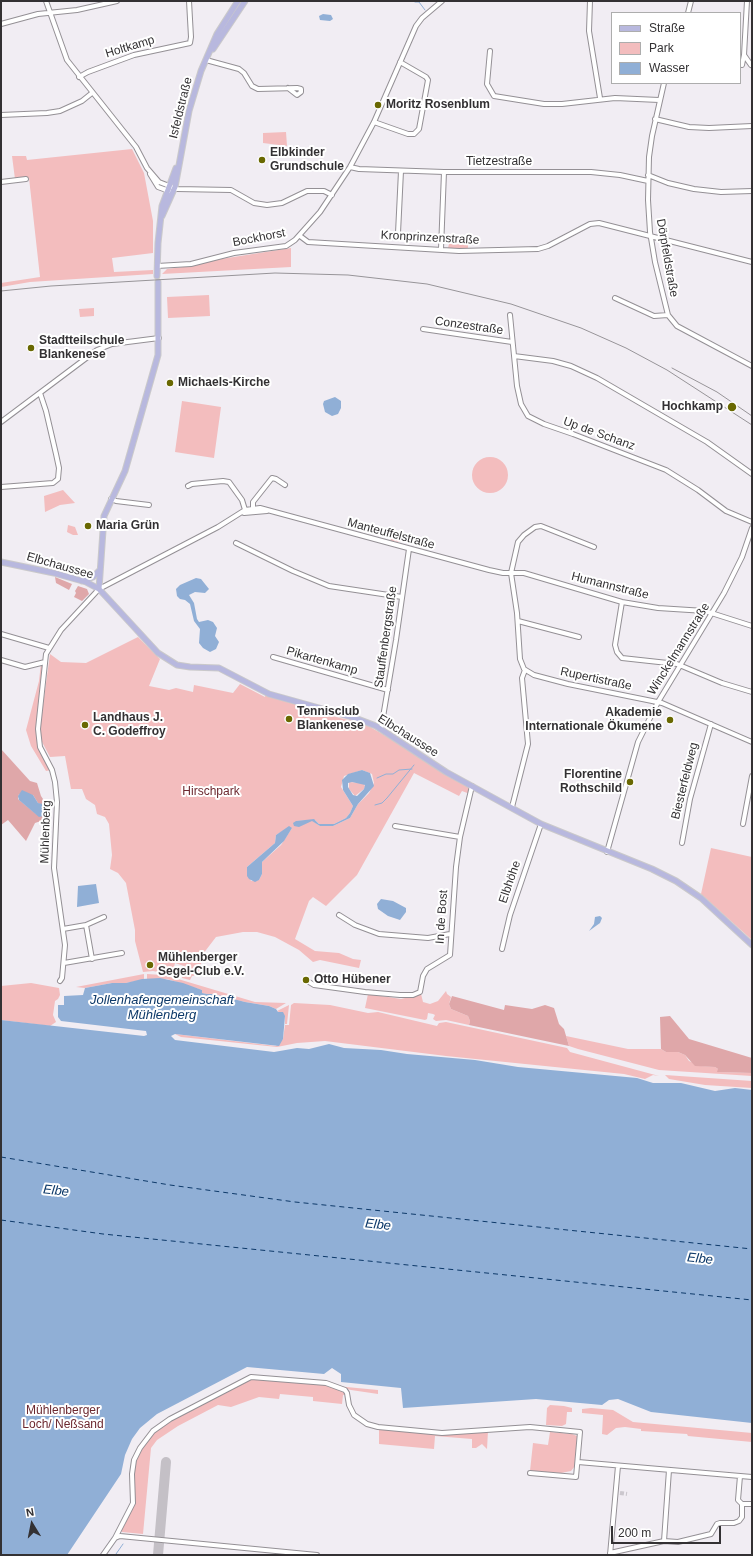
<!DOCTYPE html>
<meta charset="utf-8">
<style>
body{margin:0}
#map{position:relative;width:753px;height:1556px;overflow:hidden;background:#f1edf3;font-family:Arial,sans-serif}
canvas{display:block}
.frame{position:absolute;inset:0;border:2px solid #333133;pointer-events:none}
.legend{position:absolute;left:611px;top:12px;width:130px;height:72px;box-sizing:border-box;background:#fff;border:1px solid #adadad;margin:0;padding:5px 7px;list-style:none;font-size:12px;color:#333133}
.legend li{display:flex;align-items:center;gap:8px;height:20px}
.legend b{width:20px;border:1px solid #adadad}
.north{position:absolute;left:12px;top:1504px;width:40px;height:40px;-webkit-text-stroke:3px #fff;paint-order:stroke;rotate:350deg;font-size:11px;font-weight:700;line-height:16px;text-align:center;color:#333133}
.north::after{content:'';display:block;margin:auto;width:14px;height:18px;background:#333133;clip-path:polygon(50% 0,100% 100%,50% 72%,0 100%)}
.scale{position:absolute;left:611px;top:1526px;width:110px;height:18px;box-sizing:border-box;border:2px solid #333133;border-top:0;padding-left:5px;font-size:12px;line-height:14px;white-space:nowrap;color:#333133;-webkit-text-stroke:3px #fff;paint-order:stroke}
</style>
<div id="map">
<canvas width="753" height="1556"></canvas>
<div class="frame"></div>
<ul class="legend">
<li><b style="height:5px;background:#b8b8de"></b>Straße</li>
<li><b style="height:11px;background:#f3bdbe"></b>Park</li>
<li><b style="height:11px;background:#90afd6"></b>Wasser</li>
</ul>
<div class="north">N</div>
<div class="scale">200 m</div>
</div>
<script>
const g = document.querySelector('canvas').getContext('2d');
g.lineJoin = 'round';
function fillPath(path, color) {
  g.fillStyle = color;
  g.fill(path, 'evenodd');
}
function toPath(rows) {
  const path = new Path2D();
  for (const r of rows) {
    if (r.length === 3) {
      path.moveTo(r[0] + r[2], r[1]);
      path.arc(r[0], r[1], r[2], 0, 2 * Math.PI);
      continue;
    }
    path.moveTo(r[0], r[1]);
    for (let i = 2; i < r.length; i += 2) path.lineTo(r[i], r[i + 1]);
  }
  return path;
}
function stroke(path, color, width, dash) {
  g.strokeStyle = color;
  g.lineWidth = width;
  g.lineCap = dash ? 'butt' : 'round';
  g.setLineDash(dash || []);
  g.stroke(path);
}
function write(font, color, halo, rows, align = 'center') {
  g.font = font + ' Arial,sans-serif';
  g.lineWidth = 4;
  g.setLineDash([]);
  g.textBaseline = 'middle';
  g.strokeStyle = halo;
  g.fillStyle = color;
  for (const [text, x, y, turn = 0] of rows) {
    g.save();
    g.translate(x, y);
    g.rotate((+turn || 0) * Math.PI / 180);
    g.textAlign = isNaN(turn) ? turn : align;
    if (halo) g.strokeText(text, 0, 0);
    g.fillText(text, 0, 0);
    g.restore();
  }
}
fillPath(toPath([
 [286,132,287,146,263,143,263,133],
 [132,149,144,173,153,221,153,253,112,258,114,272,153,270,153,274,30,282,1,287,1,283,40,277,29,178,15,179,12,156,26,156,27,160],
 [449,244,468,244,468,248,462,250,448,248],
 [291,248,291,267,162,274,167,269,191,266,221,259],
 [209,295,210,316,168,318,167,297],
 [94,308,94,316,80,317,79,309],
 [182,401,221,407,214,458,175,452],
 [490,475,18],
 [63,490,75,503,60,505,45,512,44,496],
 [68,525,75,527,78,535,73,535,67,532],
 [389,533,405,537,400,542,391,541],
 [138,637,160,659,149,686,169,690,176,688,193,692,194,685,233,693,240,684,265,697,266,693,321,710,320,713,365,724,472,786,470,794,462,791,459,796,414,773,357,875,326,906,313,897,309,901,295,939,315,951,339,953,353,959,361,960,359,968,320,960,313,962,299,950,275,937,257,932,243,932,216,937,203,954,199,975,192,976,190,980,182,978,184,966,175,963,172,975,153,971,143,972,135,941,135,930,126,883,118,873,110,869,112,855,109,824,105,817,97,814,95,805,86,799,82,789,71,789,65,756,50,757,41,740,40,727,50,654,61,662,86,663],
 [362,770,372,774,374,783,369,793,358,804,350,818,333,826,320,826,313,821,296,821,315,820,319,824,334,824,346,818,350,813,353,806,341,787,344,776],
 [292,828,281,845,262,862,262,874,259,880,251,881,247,870,247,867,275,843,276,835,286,829],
 [45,662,38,738,52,770,46,771,31,746,26,730,39,681,41,663],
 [349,782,363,783,365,786,364,789,355,796,349,789],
 [711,848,752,857,752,940,701,894],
 [144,974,144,980,126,983,112,983,85,988,76,987],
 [147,974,162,975,178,979,255,1002,286,1003,276,1009,269,1006,245,1002,212,994,207,994,201,993,202,990,167,979,147,980],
 [31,983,59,988,60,995,58,999,55,1001,53,1015,56,1022,50,1026,1,1020,1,986],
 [446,991,447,994,451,997,449,1004,451,1009,468,1016,470,1021,469,1025,446,1020,436,1021,433,1019,435,1015,433,1014,428,1013,427,1019,425,1020,365,1008,368,994,401,999,421,994,423,1002,430,1004,438,1001],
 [294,1003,330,1005,368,1013,378,1012,437,1026,439,1023,446,1022,567,1048,570,1052,659,1076,653,1075,645,1079,624,1074,446,1056,325,1041,297,1043,277,1047,181,1037,175,1034,276,1046,283,1039,285,1025,289,1025,291,1005],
 [289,1005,287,1024,285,1024,285,1016,277,1011],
 [566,1036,628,1049,661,1049,666,1052,678,1052,685,1055,689,1061,701,1066,715,1067,718,1069,718,1072,752,1073,752,1076,659,1070,578,1049,569,1046],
 [665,1075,752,1081,752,1088,705,1085,669,1079],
 [252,1378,320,1384,342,1390,345,1395,343,1395,342,1404,313,1401,313,1397,280,1394,279,1399,259,1397,231,1407,218,1405,178,1426,157,1440,151,1448,143,1534,122,1532,121,1529,135,1498,134,1475,136,1459,141,1449,151,1435,172,1420],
 [336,1386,378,1390,378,1394,351,1390],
 [550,1405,564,1406,572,1408,572,1412,567,1412,566,1424,562,1426,546,1425,547,1408],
 [591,1408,613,1410,633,1422,752,1433,752,1442,688,1436,687,1434,641,1431,641,1429,625,1427,616,1428,607,1435,602,1434,603,1415,582,1413,582,1409],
 [379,1429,441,1434,488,1431,487,1449,482,1444,476,1448,472,1448,472,1439,435,1436,434,1449,379,1444],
 [550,1432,572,1434,577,1436,575,1466,571,1471,561,1473,530,1471,533,1443,548,1445]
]), '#f3bdbe');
fillPath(toPath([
 [55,577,72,584,69,590,56,583],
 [78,586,87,589,89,594,82,601,74,597,76,593,75,591],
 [1,749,30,781,37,783,41,796,47,805,47,819,35,823,26,841,8,820,1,825],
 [19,794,33,795,38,803,44,806,46,812,43,816,36,814,18,799],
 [452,996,504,1010,505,1005,532,1009,545,1005,554,1008,559,1024,564,1029,569,1046,469,1025,470,1021,468,1016,451,1009,449,1004],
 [670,1016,689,1039,752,1058,752,1073,717,1072,718,1069,715,1067,695,1066,685,1055,678,1052,666,1052,661,1049,660,1017]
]), '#dfa7a9');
fillPath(toPath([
 [323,14,331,15,333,19,330,21,320,20,319,16],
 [335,397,341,401,341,408,338,414,332,416,325,412,323,404,324,401],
 [196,578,201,579,209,589,205,593,195,592,189,595,194,603,197,619,199,622,208,620,213,622,217,628,215,636,219,642,216,649,210,652,203,648,199,643,200,629,194,621,190,604,185,600,180,599,177,596,176,589,180,585],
 [362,770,370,773,374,786,358,804,350,818,333,826,320,826,312,821,299,827,294,826,293,823,296,821,314,819,319,824,334,824,346,818,350,813,353,806,343,790,342,780,348,774],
 [352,782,365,785,364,789,357,796,353,795,348,787,348,783],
 [22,790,33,795,38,803,43,804,46,809,43,816,39,817,19,800,18,796],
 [289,826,292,828,284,841,262,862,262,874,259,880,255,882,249,879,247,876,247,867,275,843,276,835],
 [96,884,99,903,77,907,78,886],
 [381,899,393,901,406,908,406,912,400,920,388,916,378,909,377,904],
 [600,916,602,918,600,923,589,931,594,924,595,917],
 [160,978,183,983,202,990,202,993,207,994,214,994,245,1002,269,1006,276,1009,278,1012,283,1012,285,1016,283,1039,279,1046,175,1034,171,1036,175,1040,274,1052,297,1048,309,1049,329,1044,344,1048,381,1050,407,1054,475,1060,518,1067,637,1078,653,1083,681,1083,715,1091,735,1088,752,1090,752,1423,651,1412,618,1399,609,1400,602,1405,536,1399,403,1408,401,1388,341,1382,341,1374,332,1368,324,1374,247,1367,157,1414,140,1428,132,1439,125,1455,121,1474,67,1555,1,1555,1,1020,144,1036,147,1035,146,1031,61,1021,58,1017,58,1005,64,1005,64,996,83,995,85,988,112,983,126,983,142,979]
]), '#90afd6');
stroke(toPath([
 [415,2,419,2,425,10],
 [377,778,386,774,393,774,399,770,412,769],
 [375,805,382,803,387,798,414,765],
 [116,1554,123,1544]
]), '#90afd6', 1);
stroke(toPath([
 [1,1157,170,1185,295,1202,752,1249],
 [1,1220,103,1234,752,1300]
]), '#0d3969', 1, [5, 4]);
stroke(toPath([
 [158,1555,166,1462]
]), '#c4c0c6', 10);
stroke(toPath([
 [620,1493,627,1494]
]), '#cbc7cd', 4, [4, 2]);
const minor = toPath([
 [46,1,67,60,136,147,147,168,159,182,177,189,231,190,254,203,267,205,282,203,307,191,324,191,332,195],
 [590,1,589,31,600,98],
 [688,13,691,1],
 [1,24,38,14,77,10,117,1],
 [490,51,487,84,494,96,544,104,562,104,615,98,659,100],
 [744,55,751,65],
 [206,60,239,69,244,73,252,86,258,89,297,88,301,89,301,92,297,95,288,88],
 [742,65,744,55,747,1],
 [79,77,88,72,134,55,190,43,191,37,189,1],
 [664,83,652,136,649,157,648,200,650,232,655,262,668,315,677,326,752,366],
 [1,115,47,113,60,111,82,101,92,93],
 [655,119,689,127,709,128,752,126],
 [374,122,408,134,414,134,419,129,428,80,426,77,400,62],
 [350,167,359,169,444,172,591,172,620,175,648,181],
 [150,174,158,187,169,191],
 [648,175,668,183,694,189,721,192,752,191],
 [1,182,26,179],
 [398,233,401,171],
 [300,236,308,242,459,251,538,249,548,246,590,224,599,223,752,262],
 [441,249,444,172],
 [157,266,191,264,234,253,286,246,295,240,320,212,350,167,374,122,416,26,422,18,442,1],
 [615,298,654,316,668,315],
 [510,315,517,386,521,404,528,416,544,424,573,434,666,470,698,490,726,511,752,522],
 [423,329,512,342],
 [514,356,553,361,571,366,597,378,707,442,752,474],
 [1,422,97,350,112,344,159,338],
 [188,486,192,484,223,481,229,482,242,500,246,513],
 [1,487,53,483,58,479,59,468,56,454,46,411,40,393],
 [111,499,116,501,149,505],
 [253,512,253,502,272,478,276,479,285,485],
 [244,513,267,511],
 [236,543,293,571,329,586,402,597],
 [594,547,541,526,535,527,524,535,518,542,511,573,517,613,520,659,524,669,534,675,568,684,662,703,752,742],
 [622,602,615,645,617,652,622,658,677,664,722,683,752,692],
 [518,621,579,637],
 [1,634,49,648],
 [273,657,388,690],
 [1,660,25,667,45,662],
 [381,729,396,640,409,549],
 [512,807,528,744,522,678,525,670],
 [743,824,752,776],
 [395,826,460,837],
 [682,843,690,799,711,724],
 [607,852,638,742,658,702,724,593,742,557,752,528],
 [339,915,355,925,379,934,428,938,450,934],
 [86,925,92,959],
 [63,929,86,925,104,917],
 [502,949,510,915,541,824],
 [64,963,122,953],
 [60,981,62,978,65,945,54,868,57,802,55,782,52,770,40,747,38,729,46,654,61,630,99,589,218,527,245,510,260,508,489,570,503,573,524,573,622,602,658,608,705,611,752,626],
 [309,982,314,985,365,992,400,995,413,995,420,992,423,976,427,969,450,955,456,867,460,837,472,786],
 [578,1462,752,1477],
 [742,1504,752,1504],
 [115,1538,133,1503,132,1474,134,1460,140,1448,153,1431,170,1419,251,1377,326,1383,345,1390,347,1393,349,1405,354,1415,367,1424,378,1427,442,1433,530,1427,580,1432,576,1477,530,1473],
 [664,1541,669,1470],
 [610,1553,664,1541,678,1542,711,1534,717,1524,720,1523,734,1523,739,1521,742,1517,742,1504,738,1500,740,1476],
 [103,1555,115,1538,120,1536,317,1555],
 [610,1555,618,1466]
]);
const major = toPath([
 [213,49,245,1],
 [162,216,175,187,189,111,201,71,217,34,238,1],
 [157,276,158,243,162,206,176,168],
 [1,562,54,573,86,582,99,589,158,653,177,665,190,667,219,668,269,694,355,718,376,726,446,772,541,824,652,869,676,881,701,898,752,945],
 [82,581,93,577,100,570],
 [99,589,104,516,125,471,158,355,158,282]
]);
stroke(minor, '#949095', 6);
stroke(major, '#cac9ca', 7);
stroke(minor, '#fff', 4);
stroke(major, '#b8b8de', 5);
stroke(toPath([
 [1,291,51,286,275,273,348,275,427,284,511,304,581,328,626,348,667,370,752,425],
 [672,368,717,392,752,416]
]), '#979498', 1);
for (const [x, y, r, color] of [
 [378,105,4,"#696801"],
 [262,160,4,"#696801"],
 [31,348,4,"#696801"],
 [170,383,4,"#696801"],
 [732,407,5,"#696801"],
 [88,526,4,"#696801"],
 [289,719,4,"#696801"],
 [670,720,4,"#696801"],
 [85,725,4,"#696801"],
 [630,782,4,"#696801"],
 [150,965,4,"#696801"],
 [306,980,4,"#696801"]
]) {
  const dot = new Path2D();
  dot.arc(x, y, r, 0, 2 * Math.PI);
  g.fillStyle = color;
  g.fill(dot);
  stroke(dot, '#fff', 1.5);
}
write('12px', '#333133', '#fff', [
 ["Holtkamp",130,47,-17],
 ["Isfeldstraße",181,108,-76],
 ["Tietzestraße",499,162],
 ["Bockhorst",259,238,-11],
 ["Kronprinzenstraße",430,238,3],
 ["Dörpfeldstraße",667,258,80],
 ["Conzestraße",469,326,8],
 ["Up de Schanz",599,434,20],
 ["Manteuffelstraße",391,534,15],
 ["Elbchaussee",60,566,16],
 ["Humannstraße",610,586,14],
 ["Stauffenbergstraße",386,637,-82],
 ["Winckelmannstraße",679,649,-58],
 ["Pikartenkamp",322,661,16],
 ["Rupertistraße",596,679,12],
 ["Elbchaussee",408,736,32],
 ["Biesterfeldweg",685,781,-76],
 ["Mühlenberg",46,832,-88],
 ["Elbhöhe",510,882,-71],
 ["In de Bost",442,917,-86]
]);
write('bold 12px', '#333133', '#fff', [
 ["Moritz Rosenblum",386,105],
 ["Elbkinder",270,153],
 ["Grundschule",270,167],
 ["Stadtteilschule",39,341],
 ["Blankenese",39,355],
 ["Michaels-Kirche",178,383],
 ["Hochkamp",723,407,"right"],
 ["Maria Grün",96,526],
 ["Tennisclub",297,712],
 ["Blankenese",297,726],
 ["Akademie",662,713,"right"],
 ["Internationale Ökumene",662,727,"right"],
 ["Landhaus J.",93,718],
 ["C. Godeffroy",93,732],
 ["Florentine",622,775,"right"],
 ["Rothschild",622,789,"right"],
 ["Mühlenberger",158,958],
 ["Segel-Club e.V.",158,972],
 ["Otto Hübener",314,980]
], 'left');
write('12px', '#6d2930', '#fff', [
 ["Hirschpark",211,792],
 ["Mühlenberger",63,1411],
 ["Loch/ Neßsand",63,1425]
]);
write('italic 13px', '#0d3969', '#fff', [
 ["Jollenhafengemeinschaft",162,1000],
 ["Mühlenberg",162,1015],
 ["Elbe",56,1191,6],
 ["Elbe",378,1225,6],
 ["Elbe",700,1259,6]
]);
</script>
